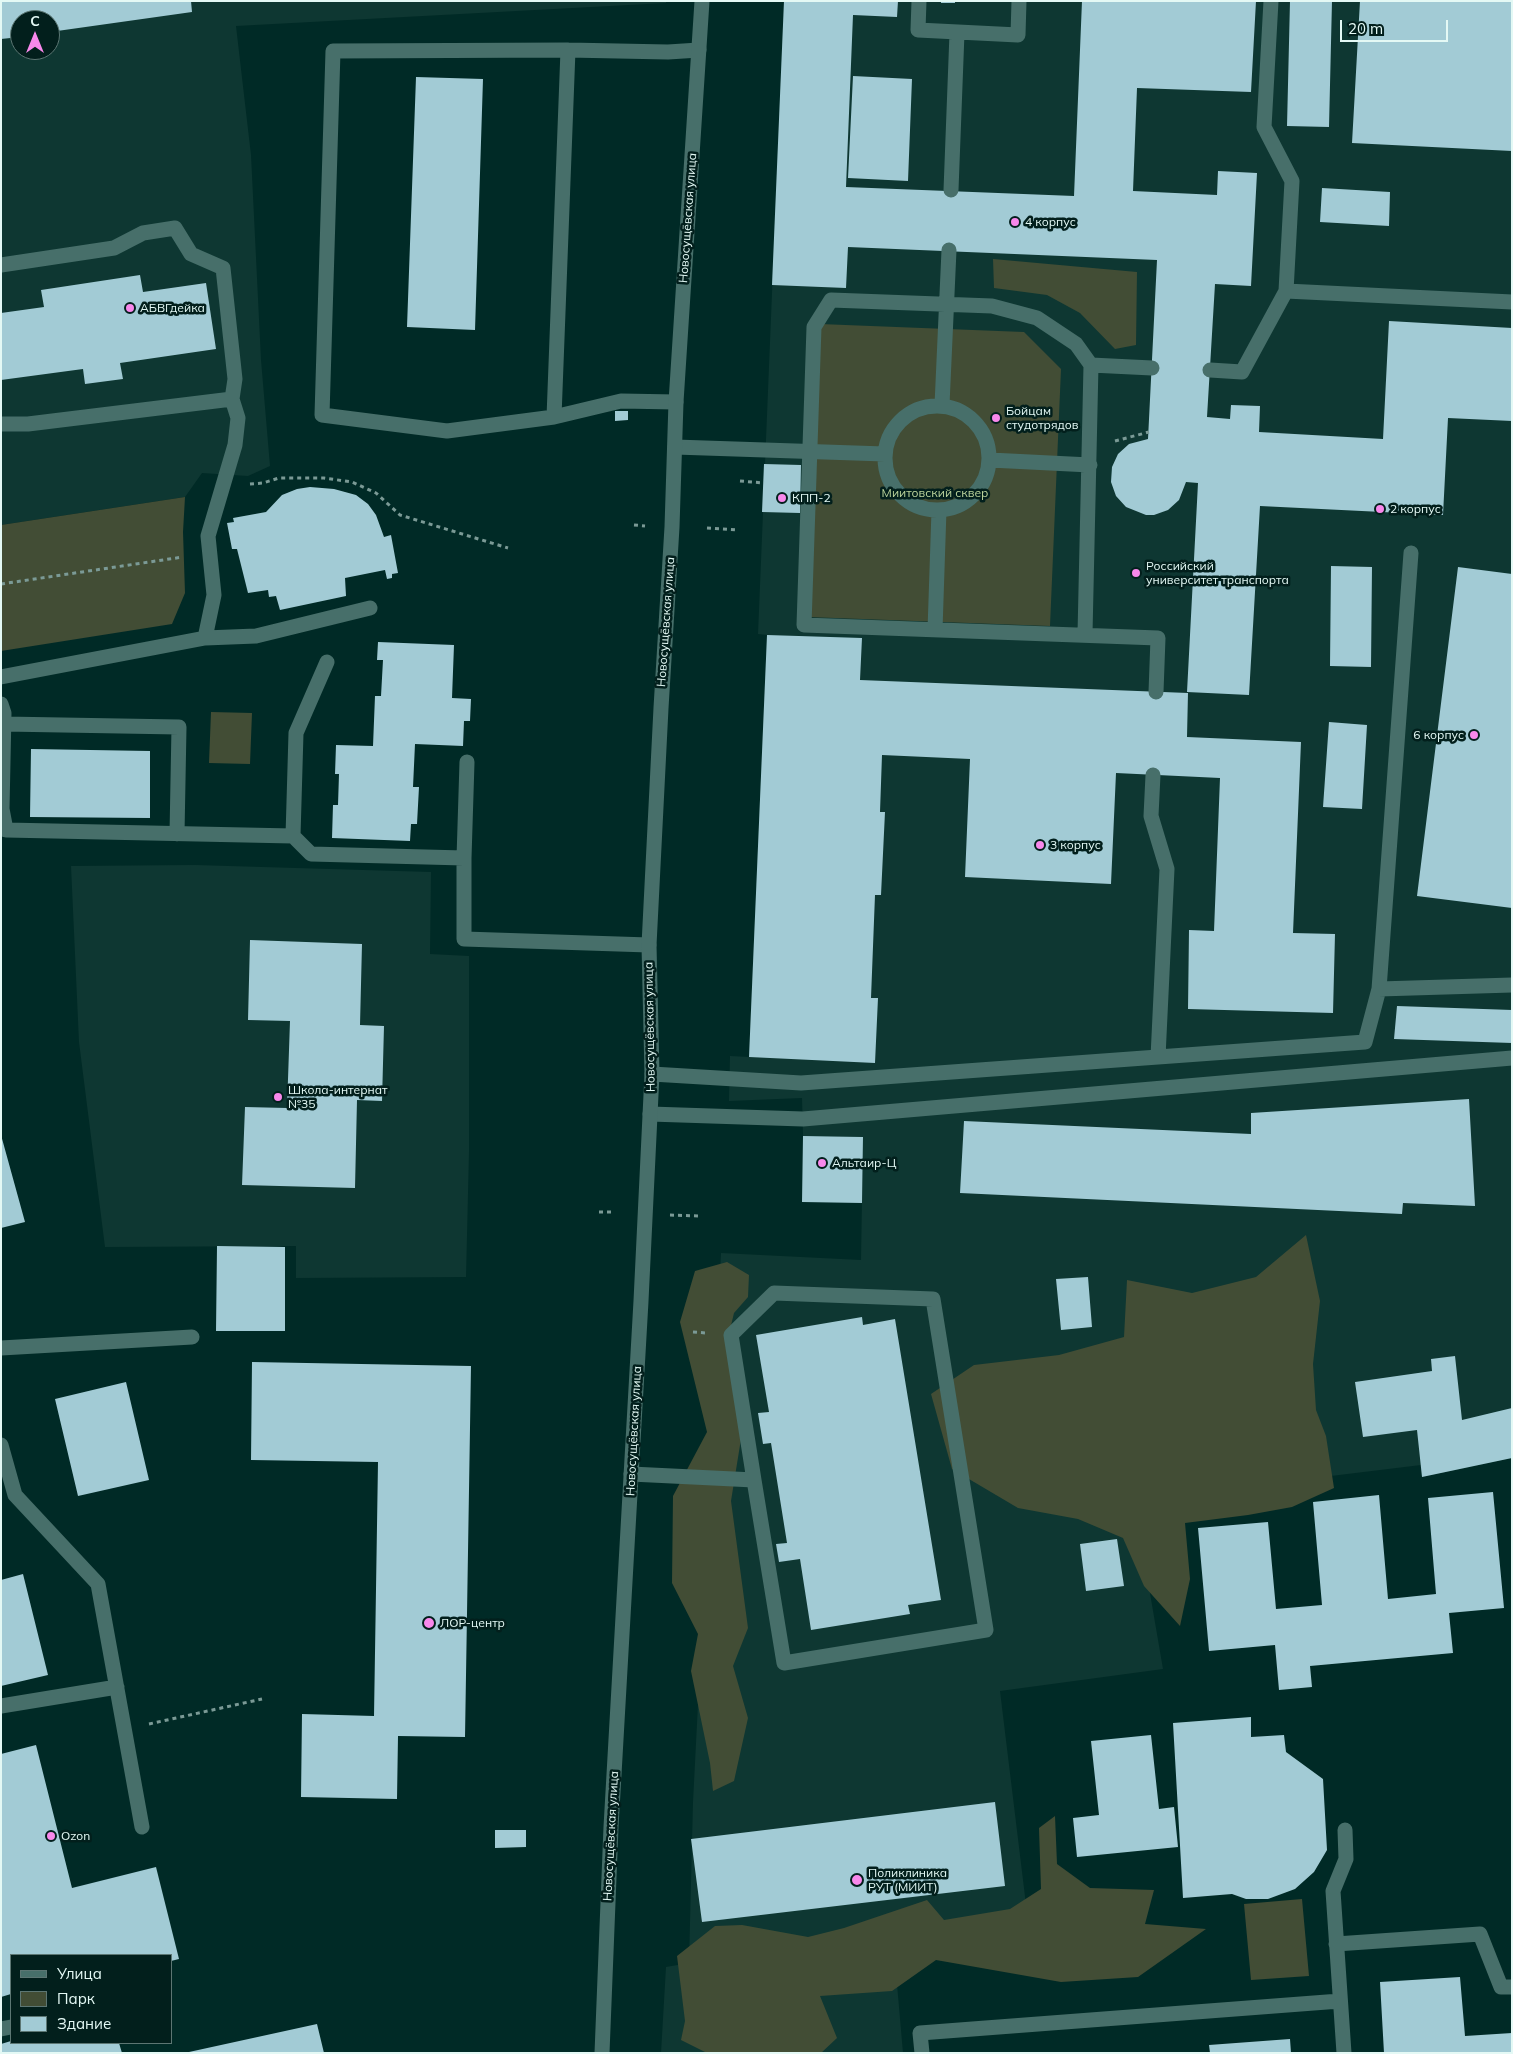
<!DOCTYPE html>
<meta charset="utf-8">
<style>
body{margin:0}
#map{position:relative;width:1513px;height:2054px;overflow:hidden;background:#002a26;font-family:Mulish,sans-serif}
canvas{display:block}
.frame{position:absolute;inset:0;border:2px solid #e4f9f5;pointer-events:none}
.legend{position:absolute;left:10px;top:1954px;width:162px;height:90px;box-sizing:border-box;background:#021f1c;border:1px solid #5c7673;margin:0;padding:6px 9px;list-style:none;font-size:15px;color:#e4f9f5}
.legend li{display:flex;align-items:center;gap:10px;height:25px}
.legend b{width:25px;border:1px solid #5c7673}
.north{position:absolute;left:10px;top:10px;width:50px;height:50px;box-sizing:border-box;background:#021f1c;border:1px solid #5c7673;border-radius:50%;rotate:0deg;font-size:14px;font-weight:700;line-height:20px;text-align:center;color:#e4f9f5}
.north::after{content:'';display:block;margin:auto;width:18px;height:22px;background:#f888eb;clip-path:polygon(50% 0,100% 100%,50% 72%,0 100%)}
.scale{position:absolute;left:1340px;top:20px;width:108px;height:22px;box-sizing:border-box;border:2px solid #e4f9f5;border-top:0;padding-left:6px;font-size:15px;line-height:18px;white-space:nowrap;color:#e4f9f5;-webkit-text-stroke:4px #021f1c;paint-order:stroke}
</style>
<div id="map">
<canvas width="1513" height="2054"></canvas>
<div class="frame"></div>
<ul class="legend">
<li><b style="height:6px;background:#476f6a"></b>Улица</li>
<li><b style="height:14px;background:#424d35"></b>Парк</li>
<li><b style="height:14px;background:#a2cbd5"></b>Здание</li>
</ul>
<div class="north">С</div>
<div class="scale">20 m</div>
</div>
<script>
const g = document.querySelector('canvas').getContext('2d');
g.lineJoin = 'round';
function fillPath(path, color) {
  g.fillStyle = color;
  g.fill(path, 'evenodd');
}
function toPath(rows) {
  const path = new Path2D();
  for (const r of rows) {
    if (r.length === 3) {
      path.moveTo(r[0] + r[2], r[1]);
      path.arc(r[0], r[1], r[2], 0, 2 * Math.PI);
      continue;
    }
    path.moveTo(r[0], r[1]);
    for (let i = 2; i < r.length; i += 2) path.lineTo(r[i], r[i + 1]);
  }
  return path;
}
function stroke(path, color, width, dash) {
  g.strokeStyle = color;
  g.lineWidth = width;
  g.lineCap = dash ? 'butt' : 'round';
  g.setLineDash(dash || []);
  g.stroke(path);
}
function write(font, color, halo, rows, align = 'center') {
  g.font = font + ' Mulish,sans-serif';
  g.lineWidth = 5;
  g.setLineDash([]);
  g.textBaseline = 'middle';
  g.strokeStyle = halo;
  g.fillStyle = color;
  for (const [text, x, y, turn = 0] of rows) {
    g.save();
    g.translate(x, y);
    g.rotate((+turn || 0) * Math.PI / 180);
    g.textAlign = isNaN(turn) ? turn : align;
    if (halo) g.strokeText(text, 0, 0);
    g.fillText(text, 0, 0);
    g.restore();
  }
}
fillPath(toPath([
 [1,1,666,1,666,3,236,26,251,155,261,360,270,466,248,476,202,473,185,497,1,525],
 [20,20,50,20,50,50,20,50],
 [784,1,1512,1,1512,1458,1422,1477,1421,1465,1134,1500,1163,1669,1000,1691,1028,1921,893,1938,903,2053,661,2053,666,1967,689,1963,693,1802,721,1253,861,1260,863,1137,803,1136,802,1098,729,1101,730,1056,749,1057,767,635,758,634],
 [195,865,431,872,430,954,469,956,469,1152,466,1277,296,1278,296,1246,105,1247,79,1042,71,866]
]), '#0e3732');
fillPath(toPath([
 [993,259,1137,272,1136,345,1115,349,1080,313,1047,295,994,288],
 [820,324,1024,332,1061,369,1050,626,808,617],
 [185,497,183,532,185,593,172,624,1,651,1,525],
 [211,712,252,713,250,764,209,763],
 [1306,1235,1320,1301,1313,1364,1316,1410,1326,1436,1334,1488,1292,1507,1248,1515,1185,1523,1190,1579,1180,1626,1144,1586,1123,1538,1078,1519,1018,1508,952,1469,931,1394,974,1365,1059,1355,1124,1337,1127,1280,1192,1293,1256,1277],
 [727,1262,749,1275,748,1297,734,1313,727,1342,741,1439,731,1501,748,1628,733,1666,748,1718,734,1781,713,1791,710,1763,691,1671,698,1634,672,1583,673,1496,707,1432,680,1322,695,1271],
 [1055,1816,1057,1864,1090,1888,1154,1890,1145,1924,1206,1929,1138,1977,1061,1982,936,1960,892,1991,820,1996,837,2038,821,2053,707,2053,681,2040,685,2021,677,1956,715,1926,742,1925,808,1937,844,1928,927,1900,944,1920,1010,1909,1041,1889,1039,1828],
 [1302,1899,1309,1976,1251,1980,1244,1904]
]), '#424d35');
fillPath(toPath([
 [1,1,191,1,192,12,50,32,50,20,20,20,20,37,1,39],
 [784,1,898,1,897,17,853,15,846,187,1074,196,1082,1,1256,1,1251,92,1137,88,1133,191,1217,195,1218,171,1257,173,1251,286,1215,284,1207,417,1230,419,1231,405,1260,406,1259,432,1383,439,1389,321,1512,328,1512,421,1448,418,1443,515,1260,506,1249,695,1187,692,1198,483,1186,482,1179,500,1168,510,1154,515,1146,515,1126,507,1116,496,1111,482,1112,467,1118,454,1129,444,1148,439,1157,260,848,247,846,288,772,285],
 [941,1,955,1,955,3,941,3],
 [1290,1,1332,1,1329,127,1287,126],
 [1360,1,1512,1,1512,151,1352,143],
 [853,76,912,79,908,181,848,178],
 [416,77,483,79,475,330,407,327],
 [1322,188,1390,192,1389,226,1320,222],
 [140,275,143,292,206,283,216,349,120,363,123,379,85,384,83,369,1,380,1,313,44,307,41,290],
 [615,411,628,411,628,420,615,421],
 [764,464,801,465,800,513,762,512],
 [310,487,334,489,356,495,368,504,376,515,384,537,391,535,398,573,392,574,392,578,387,579,385,570,345,578,346,596,280,610,276,596,269,597,268,590,248,593,237,549,232,549,227,523,234,522,233,518,266,512,282,495,297,489],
 [1331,566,1372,567,1371,667,1330,666],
 [1458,567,1512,574,1512,908,1417,896],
 [767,635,862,638,860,680,1188,693,1187,737,1301,742,1293,933,1335,934,1333,1013,1188,1009,1189,930,1214,931,1220,778,1116,773,1111,884,965,877,970,759,882,755,880,812,885,812,881,895,875,895,871,998,878,998,875,1063,749,1057],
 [378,642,454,645,452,698,471,699,470,721,464,721,463,746,415,744,413,787,419,787,417,824,411,824,410,841,332,838,333,805,338,805,339,774,335,774,336,745,373,746,375,696,381,696,383,660,377,660],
 [1329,722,1367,725,1362,809,1323,807],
 [31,749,150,751,150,818,30,817],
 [250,940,362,944,360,1025,384,1026,382,1101,357,1100,355,1188,242,1185,245,1107,287,1108,290,1021,248,1020],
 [1397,1006,1512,1010,1512,1043,1394,1039],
 [1469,1099,1475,1206,1403,1203,1402,1214,960,1193,964,1121,1251,1134,1251,1113],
 [1,1135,25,1222,1,1228],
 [803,1136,863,1137,862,1203,802,1202],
 [217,1246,285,1247,285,1331,216,1331],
 [1088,1277,1092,1327,1061,1330,1056,1279],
 [862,1317,863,1325,895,1319,941,1600,908,1605,910,1614,811,1630,800,1559,779,1562,776,1544,787,1543,771,1443,763,1444,758,1413,769,1412,756,1335],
 [1455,1356,1462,1420,1512,1408,1512,1458,1422,1477,1417,1430,1363,1437,1355,1382,1432,1371,1431,1359],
 [252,1362,471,1366,465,1737,398,1736,397,1799,301,1797,302,1714,374,1716,378,1462,251,1460],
 [126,1382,149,1480,78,1496,55,1399],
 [1493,1492,1504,1608,1449,1613,1453,1653,1310,1666,1312,1687,1279,1690,1275,1645,1209,1651,1198,1528,1268,1522,1276,1609,1322,1605,1313,1502,1379,1495,1388,1599,1436,1594,1428,1498],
 [1117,1539,1124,1586,1086,1591,1080,1544],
 [23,1574,48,1675,1,1686,1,1580],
 [1251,1717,1251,1737,1284,1735,1286,1752,1323,1779,1327,1850,1314,1872,1295,1889,1268,1899,1246,1899,1232,1894,1183,1898,1173,1723],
 [1151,1735,1159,1809,1174,1807,1178,1847,1077,1857,1073,1818,1099,1815,1091,1741],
 [36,1745,72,1888,156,1867,179,1959,171,1961,171,1955,11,1955,11,1994,1,1997,1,1754],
 [995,1802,1005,1886,702,1922,691,1839],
 [495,1830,526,1830,526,1847,495,1848],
 [1460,1977,1465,2036,1512,2033,1512,2053,1384,2053,1380,1982],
 [317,2024,324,2053,189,2053,189,2052],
 [1290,2039,1291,2053,1210,2053,1209,2045],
 [11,2041,119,2043,122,2053,1,2053,1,2044]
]), '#a2cbd5');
stroke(toPath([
 [1115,441,1149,432],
 [740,481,764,483],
 [250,484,263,483,279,478,324,478,352,482,376,493,400,515,508,548],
 [634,525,645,526],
 [707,528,738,530],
 [1,584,183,557],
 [599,1212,615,1212],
 [670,1215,701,1216],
 [693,1332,706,1333],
 [149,1724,262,1699]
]), '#7b9a96', 3, [4, 4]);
stroke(toPath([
 [919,1,918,30,1018,35,1019,1],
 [1271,1,1264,127,1292,181,1286,291],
 [568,50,668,52,699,50],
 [951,190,957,33],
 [1,265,114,248,143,233,175,228,191,254,223,268,235,379,232,399,238,418,235,445,208,536,214,595,205,638,1,677],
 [1091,365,1152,368],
 [1210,370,1242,372,1286,291,1512,302],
 [942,405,949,250],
 [937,458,52],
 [554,417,568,50,333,51,322,415,447,431,554,417,621,401,676,402],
 [1,424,28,424,232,399],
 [675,447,885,454],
 [990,460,1090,465],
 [1411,553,1379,989,1512,985],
 [935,630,939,510],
 [1085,634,1091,365,1076,344,1037,318,992,306,831,300,814,327,804,625,1158,638,1156,692],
 [205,638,256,636,370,608],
 [1,704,4,713,2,809,6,830,293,836,296,733,327,662],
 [4,724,179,727,177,834],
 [1153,775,1151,816,1167,869,1158,1057,1365,1042,1379,989],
 [293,836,311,854,464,858,467,762],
 [464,858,464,939,649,945],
 [652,1074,801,1083,1158,1057],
 [650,1114,803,1119,1512,1058],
 [1,1348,192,1337],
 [1,1445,15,1495,98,1584,142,1827],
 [631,1474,754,1480,784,1663,986,1630,933,1299,774,1293,731,1335,754,1480],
 [1,1706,117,1687],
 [1336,1944,1480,1934,1501,1987,1512,1987],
 [1,2029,11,2027],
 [922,2053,920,2033,1340,2001],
 [1344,2053,1333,1891,1346,1859,1345,1830]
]), '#476f6a', 15);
stroke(toPath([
 [602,2053,611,1827,641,1301,652,1074,649,945,661,708,672,527,676,402,702,1]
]), '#476f6a', 15);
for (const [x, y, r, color] of [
 [1015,222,5,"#f888eb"],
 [130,308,5,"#f888eb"],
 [996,418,5,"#f888eb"],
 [782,498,5,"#f888eb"],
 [1380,509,5,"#f888eb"],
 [1136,573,5,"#f888eb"],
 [1474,735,5,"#f888eb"],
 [1040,845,5,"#f888eb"],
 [278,1097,5,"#f888eb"],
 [822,1163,5,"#f888eb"],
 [429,1623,6,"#f888eb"],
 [51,1836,5,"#f888eb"],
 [857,1880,6,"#f888eb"]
]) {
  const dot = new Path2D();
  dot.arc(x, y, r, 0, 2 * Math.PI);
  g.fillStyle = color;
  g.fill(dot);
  stroke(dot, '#021f1c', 2);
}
write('12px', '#e4f9f5', '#021f1c', [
 ["Новосущёвская улица",688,218,-86],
 ["Новосущёвская улица",666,622,-86],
 ["Новосущёвская улица",650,1027,-91],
 ["Новосущёвская улица",634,1431,-87],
 ["Новосущёвская улица",611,1836,-87]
]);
write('12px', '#e4f9f5', '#021f1c', [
 ["4 корпус",1025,222],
 ["АБВГдейка",140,308],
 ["Бойцам",1006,411],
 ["студотрядов",1006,425],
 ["КПП-2",792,498],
 ["2 корпус",1390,509],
 ["Российский",1146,566],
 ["университет транспорта",1146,580],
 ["6 корпус",1464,735,"right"],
 ["3 корпус",1050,845],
 ["Школа-интернат",288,1090],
 ["№35",288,1104],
 ["Альтаир-Ц",832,1163],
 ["ЛОР-центр",440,1623],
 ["Ozon",61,1836],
 ["Поликлиника",868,1873],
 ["РУТ (МИИТ)",868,1887]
], 'left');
write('12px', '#bcd49c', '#021f1c', [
 ["Миитовский сквер",935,493]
]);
</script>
